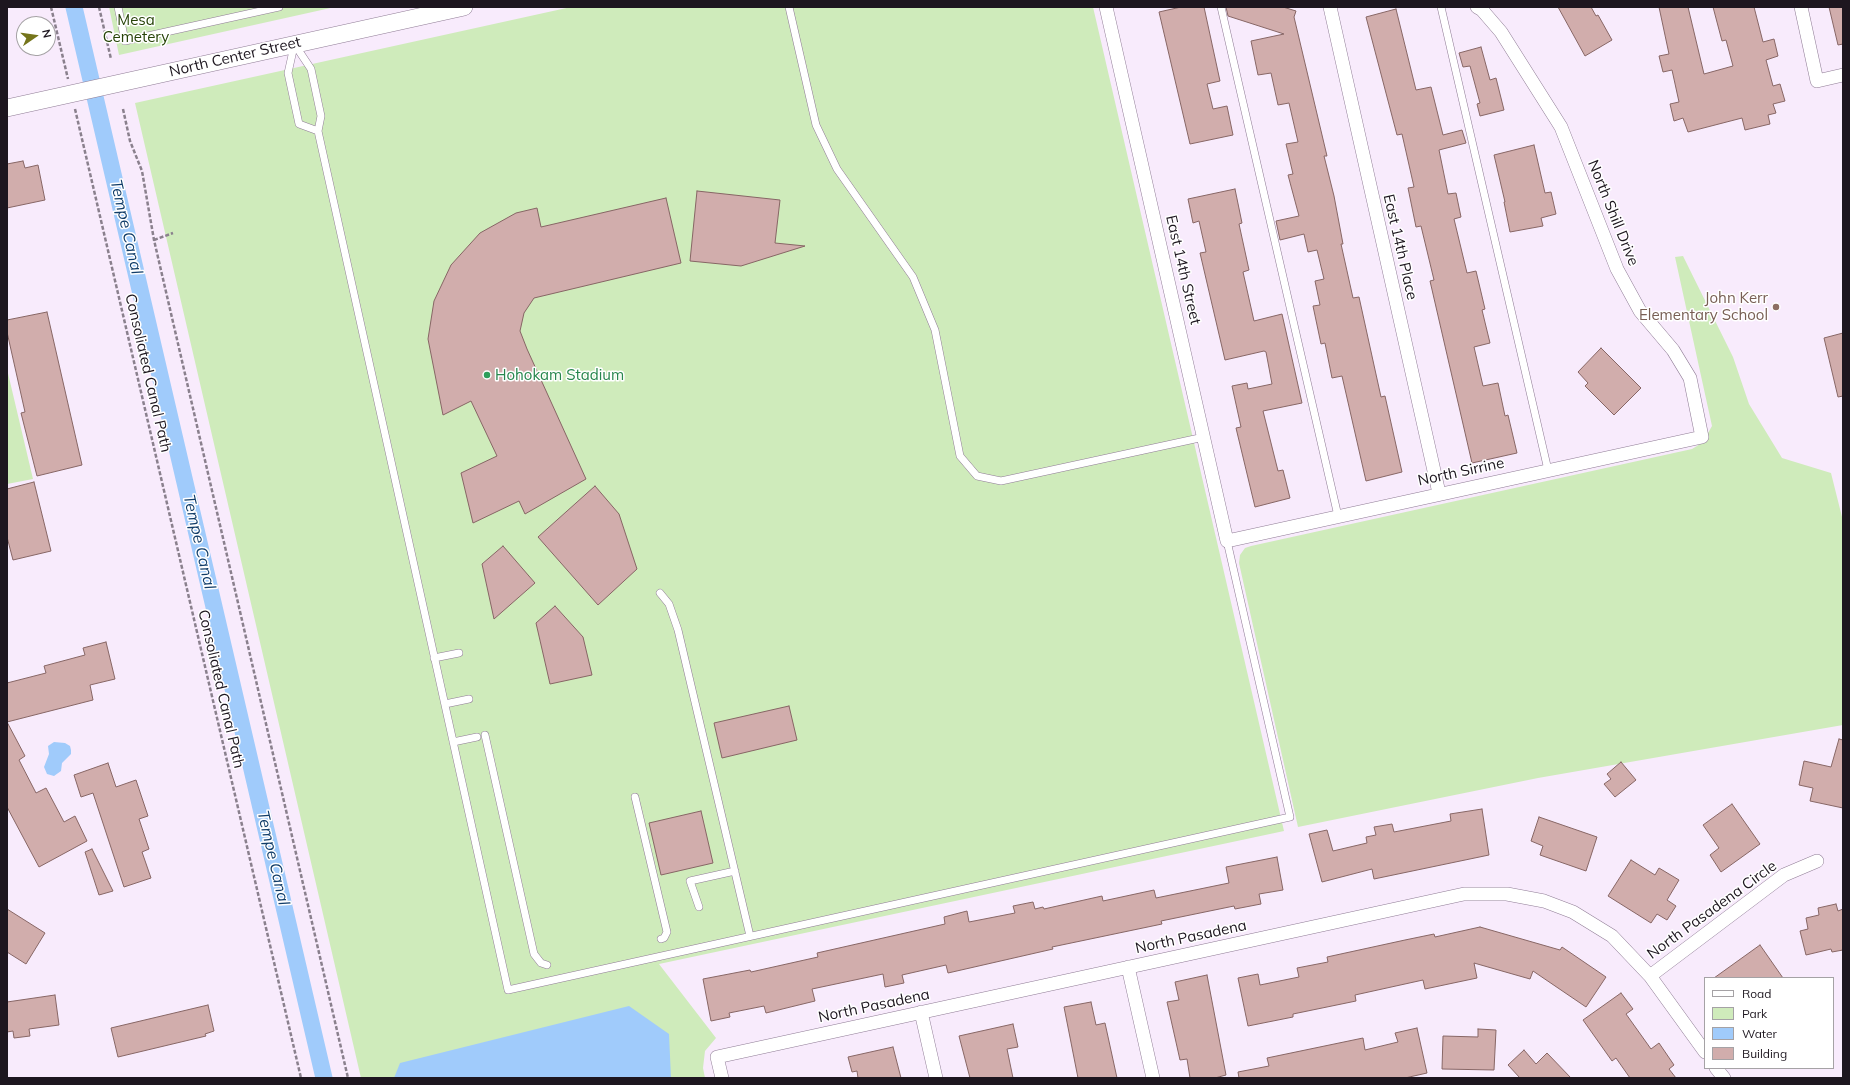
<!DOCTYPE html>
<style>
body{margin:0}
#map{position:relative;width:1850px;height:1085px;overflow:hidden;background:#f8ebfc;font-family:Mulish,sans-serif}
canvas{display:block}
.frame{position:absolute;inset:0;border:8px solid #1d161f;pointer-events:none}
.legend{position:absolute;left:1704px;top:977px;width:130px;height:92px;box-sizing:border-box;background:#fff;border:1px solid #a5a2a5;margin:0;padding:5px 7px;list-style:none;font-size:12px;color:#1d161f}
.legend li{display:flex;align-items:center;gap:8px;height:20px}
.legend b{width:20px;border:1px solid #a5a2a5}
.north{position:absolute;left:16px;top:16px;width:40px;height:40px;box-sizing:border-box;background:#fff;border:1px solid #a5a2a5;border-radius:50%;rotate:77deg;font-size:11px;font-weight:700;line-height:16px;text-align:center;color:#1d161f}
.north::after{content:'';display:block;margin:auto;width:14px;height:18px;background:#75751b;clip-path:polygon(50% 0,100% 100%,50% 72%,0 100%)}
</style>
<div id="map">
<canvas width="1850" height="1085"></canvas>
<div class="frame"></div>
<ul class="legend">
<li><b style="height:5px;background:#fff"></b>Road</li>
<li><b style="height:11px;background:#cfebbb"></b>Park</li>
<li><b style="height:11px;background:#a0cbfb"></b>Water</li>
<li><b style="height:11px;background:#d1adac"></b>Building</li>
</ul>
<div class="north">N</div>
</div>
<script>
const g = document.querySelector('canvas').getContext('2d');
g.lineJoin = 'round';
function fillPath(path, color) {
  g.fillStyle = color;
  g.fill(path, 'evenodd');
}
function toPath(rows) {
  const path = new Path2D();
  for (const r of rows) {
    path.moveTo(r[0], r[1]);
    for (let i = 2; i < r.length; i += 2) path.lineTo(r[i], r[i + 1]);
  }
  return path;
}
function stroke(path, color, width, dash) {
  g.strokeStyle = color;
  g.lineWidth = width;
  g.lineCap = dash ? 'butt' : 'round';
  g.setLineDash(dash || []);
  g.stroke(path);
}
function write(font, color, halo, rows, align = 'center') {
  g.font = font + ' Mulish,sans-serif';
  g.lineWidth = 3;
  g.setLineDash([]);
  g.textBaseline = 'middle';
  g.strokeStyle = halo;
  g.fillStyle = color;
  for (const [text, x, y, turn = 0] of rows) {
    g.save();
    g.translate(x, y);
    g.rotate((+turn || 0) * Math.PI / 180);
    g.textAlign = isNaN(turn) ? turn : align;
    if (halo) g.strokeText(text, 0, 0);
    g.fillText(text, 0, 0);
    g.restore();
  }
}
fillPath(toPath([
 [109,7,335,7,119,55],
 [571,7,1093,7,1284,831,659,964,716,1038,705,1051,703,1068,705,1078,361,1078,135,103],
 [1683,256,1733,357,1749,404,1782,458,1831,473,1843,521,1843,725,1538,778,1298,827,1239,563,1240,555,1245,548,1251,546,1692,449,1697,446,1704,440,1712,426,1675,257],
 [7,369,33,479,7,484]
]), '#cfebbb');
fillPath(toPath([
 [54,742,65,743,70,746,71,750,71,754,62,763,61,771,54,776,47,774,44,767,49,754,48,746],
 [629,1006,669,1034,671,1078,394,1078,400,1063]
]), '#a0cbfb');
stroke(toPath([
 [74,7,324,1078]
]), '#a0cbfb', 17);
const building = toPath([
 [1181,7,1204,7,1220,81,1207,84,1213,109,1227,106,1233,135,1190,144,1159,12,1181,7],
 [1226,7,1283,7,1296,11,1294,17,1327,156,1324,156,1334,196,1343,244,1341,244,1353,298,1359,297,1381,397,1385,396,1402,472,1366,481,1342,376,1332,378,1325,343,1321,344,1313,306,1320,305,1315,281,1324,279,1317,250,1308,252,1304,234,1280,240,1276,221,1299,216,1288,175,1293,174,1286,144,1298,142,1289,103,1278,105,1271,73,1258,75,1251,41,1284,34,1228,16,1226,7],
 [1558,7,1591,7,1596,16,1598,15,1612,40,1585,56,1558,7],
 [1659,7,1688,7,1704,74,1733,66,1726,40,1722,41,1713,7,1754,7,1763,42,1774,39,1778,56,1766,60,1773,86,1780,84,1785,101,1773,104,1776,113,1768,115,1770,124,1745,130,1742,118,1688,132,1683,118,1674,121,1670,104,1679,102,1672,70,1663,72,1659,56,1669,54,1659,7],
 [1829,7,1843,7,1843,44,1838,45,1829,7],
 [1396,9,1416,90,1431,87,1443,135,1462,130,1466,143,1439,150,1448,194,1456,193,1461,217,1454,219,1467,273,1476,271,1485,309,1482,310,1490,343,1474,347,1483,386,1498,383,1505,416,1508,415,1517,453,1472,463,1430,281,1434,280,1421,226,1416,227,1408,188,1414,187,1402,134,1397,135,1366,17,1396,9],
 [1481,47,1490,80,1496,78,1504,110,1480,116,1477,104,1480,103,1470,66,1463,67,1459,53,1481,47],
 [1534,145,1545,193,1551,192,1556,214,1541,218,1543,226,1510,232,1504,202,1505,202,1494,155,1534,145],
 [23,161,25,168,38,165,45,200,7,208,7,164,23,161],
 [1235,189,1242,223,1239,224,1249,270,1243,272,1254,321,1282,314,1302,403,1263,411,1278,471,1283,470,1290,498,1255,507,1236,428,1241,427,1232,386,1247,383,1248,389,1272,384,1266,352,1264,351,1225,360,1200,253,1206,252,1199,221,1193,223,1188,199,1235,189],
 [697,191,780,200,775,243,805,246,741,266,690,261,697,191],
 [666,198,681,263,534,298,524,313,520,331,527,349,586,479,525,514,519,501,473,523,461,473,497,456,471,401,443,415,428,339,434,301,451,265,480,233,516,213,537,208,541,227,666,198],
 [47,312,82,465,37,476,21,413,25,412,7,332,7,320,47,312],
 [1843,333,1843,396,1838,397,1824,338,1843,333],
 [1601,348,1641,388,1614,415,1585,386,1588,383,1578,372,1601,348],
 [34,482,51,551,13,560,7,537,7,489,34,482],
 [595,486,619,514,637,569,598,605,538,537,595,486],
 [503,546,535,583,494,619,482,564,503,546],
 [555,606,583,637,592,675,550,684,536,623,555,606],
 [106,642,115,679,90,685,93,700,7,722,25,756,19,760,36,793,46,788,64,822,75,816,87,841,39,867,7,807,7,683,46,673,44,666,85,655,83,648,106,642],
 [789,706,797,740,722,758,714,723,789,706],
 [1839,739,1843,740,1843,808,1810,801,1813,788,1799,785,1804,761,1831,767,1839,739],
 [1621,762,1636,780,1615,797,1604,784,1611,779,1607,774,1621,762],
 [108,763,116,787,136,780,148,816,139,819,149,849,142,852,151,878,124,887,93,793,81,797,74,775,108,763],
 [1732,804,1760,844,1721,872,1710,855,1719,848,1703,825,1732,804],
 [1482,809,1489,855,1374,879,1372,869,1322,882,1309,834,1327,830,1333,851,1367,843,1366,837,1376,835,1374,827,1392,824,1394,832,1451,821,1450,814,1482,809],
 [701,811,713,863,661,875,649,823,701,811],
 [1539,817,1597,837,1586,871,1540,855,1543,846,1531,841,1539,817],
 [92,849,113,891,99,895,85,852,92,849],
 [1277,857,1283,890,1259,894,1261,904,1235,909,1234,906,1161,921,1162,924,1052,947,1053,949,948,973,946,965,902,975,904,983,885,987,883,974,812,989,815,1001,766,1013,764,1006,729,1013,730,1017,711,1021,703,979,750,970,751,972,818,957,817,953,945,924,944,917,967,911,969,922,1015,913,1013,906,1033,902,1035,909,1043,907,1044,909,1102,896,1103,901,1154,890,1156,898,1229,883,1226,867,1277,857],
 [1631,860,1655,875,1659,868,1679,880,1667,900,1676,906,1667,920,1657,914,1651,923,1608,896,1631,860],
 [1836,904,1838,911,1843,909,1843,950,1832,952,1831,949,1806,955,1800,931,1808,929,1806,918,1819,915,1818,908,1836,904],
 [7,909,45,933,26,964,7,952,7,909],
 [1480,927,1560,950,1562,947,1606,977,1586,1007,1533,971,1530,979,1474,963,1477,978,1425,989,1423,980,1355,995,1356,1001,1293,1014,1293,1017,1248,1026,1238,978,1258,974,1260,985,1299,977,1297,968,1328,962,1327,957,1405,940,1434,934,1435,937,1480,927],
 [1760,945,1783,978,1714,978,1760,945],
 [1207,975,1226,1075,1215,1078,1190,1078,1187,1059,1180,1060,1167,1002,1179,1000,1175,982,1207,975],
 [1621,993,1633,1009,1626,1014,1651,1049,1659,1043,1674,1065,1669,1069,1676,1078,1630,1078,1616,1058,1612,1061,1583,1020,1621,993],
 [55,995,59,1025,29,1029,30,1036,14,1038,13,1031,7,1032,7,1002,55,995],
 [1091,1002,1096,1025,1105,1023,1117,1078,1078,1078,1064,1007,1091,1002],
 [208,1005,214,1031,205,1034,206,1036,118,1057,111,1028,208,1005],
 [1013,1024,1018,1047,1007,1049,1013,1078,970,1078,959,1036,1013,1024],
 [1417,1028,1427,1073,1405,1078,1239,1078,1238,1072,1269,1066,1267,1058,1363,1038,1365,1050,1398,1042,1395,1033,1417,1028],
 [1478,1029,1496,1030,1494,1070,1442,1069,1443,1036,1478,1037,1478,1029],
 [893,1047,901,1078,858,1078,857,1071,852,1072,848,1057,893,1047],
 [1524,1050,1536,1064,1547,1053,1571,1078,1520,1078,1508,1065,1524,1050]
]);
fillPath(building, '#d1adac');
stroke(building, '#876665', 1);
const service = toPath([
 [118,7,125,41,279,7],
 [789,7,816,125,837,169,913,277,935,330,960,456,977,476,1001,481,1204,437],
 [1221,7,1338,516],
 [1441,7,1548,470],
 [295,45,311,69,321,116,318,131,508,990,1290,817,1227,541],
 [294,46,288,73,299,124,318,131],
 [660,593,669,604,678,630,750,936],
 [434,658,459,653],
 [445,704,469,699],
 [485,735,534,954,541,963,547,965],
 [453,742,477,737],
 [635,797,667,932,664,938,661,939],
 [699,907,690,881,735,871]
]);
const minor = toPath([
 [1106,7,1227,541,1702,437,1690,378,1673,350,1640,311,1617,269,1561,127,1501,32,1482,10,1477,7],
 [1330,7,1439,493],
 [1801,7,1817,81,1843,75],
 [1128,967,1153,1078],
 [1650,976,1784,875,1817,861],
 [921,1012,936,1078],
 [1716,1068,1724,1078],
 [722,1078,717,1057,1464,894,1507,894,1544,901,1573,912,1612,936,1650,976,1705,1052]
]);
const tertiary = toPath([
 [7,108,464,7]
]);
stroke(service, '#907d96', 8);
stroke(minor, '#907d96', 14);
stroke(tertiary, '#907d96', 18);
stroke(toPath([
 [51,7,68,79],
 [99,7,111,59],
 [75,109,301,1078],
 [123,109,130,141,142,171,154,240,348,1078],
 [154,240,173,233]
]), '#8a808d', 2.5, [4, 2]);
stroke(service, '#fff', 7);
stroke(minor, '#fff', 13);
stroke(tertiary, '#fff', 17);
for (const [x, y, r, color] of [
 [1776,307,4,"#8d6e63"],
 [487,375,4,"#2e9e5b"]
]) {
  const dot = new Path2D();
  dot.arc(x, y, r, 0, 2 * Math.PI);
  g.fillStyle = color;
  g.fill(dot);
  stroke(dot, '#fff', 1.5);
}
write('15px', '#274308', '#fff', [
 ["Mesa",136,20],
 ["Cemetery",136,37]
]);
write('15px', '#1d161f', '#fff', [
 ["North Center Street",235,57,-13],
 ["North Shill Drive",1613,213,68],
 ["East 14th Place",1400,247,77],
 ["East 14th Street",1183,270,77],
 ["Consoliated Canal Path",148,373,77],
 ["North Sirrine",1461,472,-12],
 ["Consoliated Canal Path",221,689,77],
 ["North Pasadena Circle",1712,910,-36],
 ["North Pasadena",1191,937,-12],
 ["North Pasadena",874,1006,-12]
]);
write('15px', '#785e54', '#fff', [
 ["John Kerr",1768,298],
 ["Elementary School",1768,315]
], 'right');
write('15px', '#27864d', '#fff', [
 ["Hohokam Stadium",495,375]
], 'left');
write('italic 16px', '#103c68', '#fff', [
 ["Tempe Canal",126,227,77],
 ["Tempe Canal",199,542,77],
 ["Tempe Canal",273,858,77]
]);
</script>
